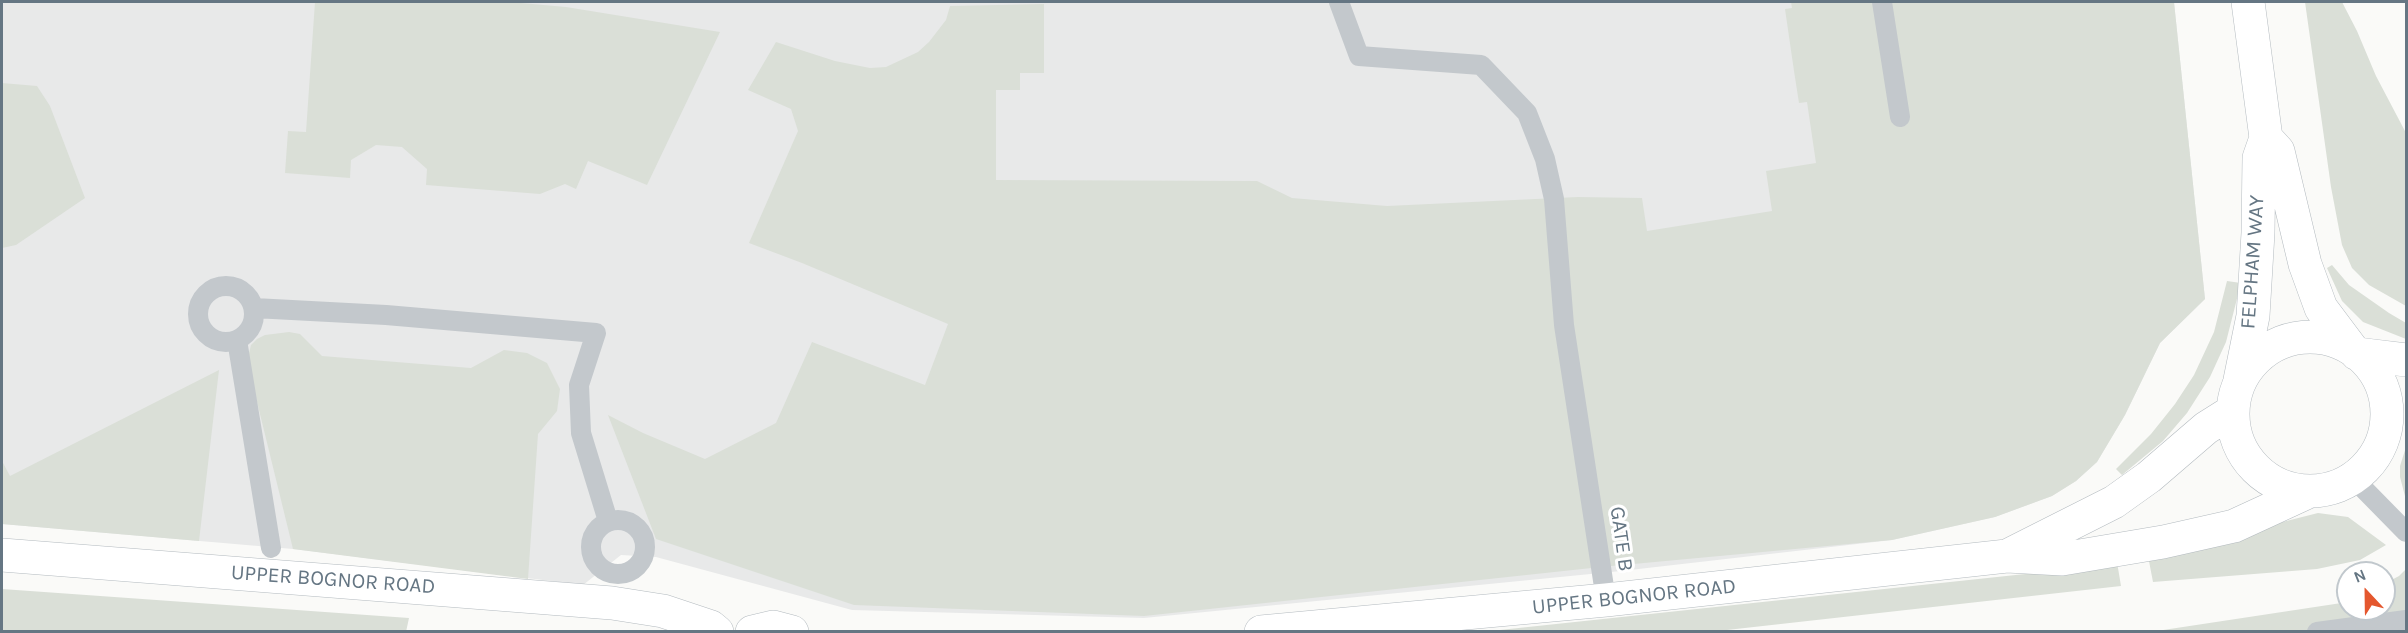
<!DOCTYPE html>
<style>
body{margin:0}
#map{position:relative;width:2408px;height:633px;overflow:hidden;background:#fafaf8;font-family:Karla,sans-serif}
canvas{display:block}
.frame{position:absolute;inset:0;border:3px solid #657683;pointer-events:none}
.north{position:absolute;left:2336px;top:561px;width:60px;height:60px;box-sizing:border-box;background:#fff;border:2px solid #c1c8cd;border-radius:50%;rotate:338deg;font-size:16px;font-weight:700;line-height:24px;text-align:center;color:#657683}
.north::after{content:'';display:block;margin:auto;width:21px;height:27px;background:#e4572e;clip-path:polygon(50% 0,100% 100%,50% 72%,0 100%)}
</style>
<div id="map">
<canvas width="2408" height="633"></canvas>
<div class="frame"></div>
<div class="north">N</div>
</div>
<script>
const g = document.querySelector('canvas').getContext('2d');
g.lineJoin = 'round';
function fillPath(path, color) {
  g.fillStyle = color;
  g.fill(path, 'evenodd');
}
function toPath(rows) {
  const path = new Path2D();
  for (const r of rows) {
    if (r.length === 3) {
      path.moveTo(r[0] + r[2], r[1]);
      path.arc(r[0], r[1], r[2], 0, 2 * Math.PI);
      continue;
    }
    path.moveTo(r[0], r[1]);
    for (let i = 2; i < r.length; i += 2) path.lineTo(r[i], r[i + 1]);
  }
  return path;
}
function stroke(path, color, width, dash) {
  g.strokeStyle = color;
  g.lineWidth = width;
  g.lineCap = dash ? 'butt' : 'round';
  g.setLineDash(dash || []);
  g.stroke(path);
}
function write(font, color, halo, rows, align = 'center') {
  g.font = font + ' Karla,sans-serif';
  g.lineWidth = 6;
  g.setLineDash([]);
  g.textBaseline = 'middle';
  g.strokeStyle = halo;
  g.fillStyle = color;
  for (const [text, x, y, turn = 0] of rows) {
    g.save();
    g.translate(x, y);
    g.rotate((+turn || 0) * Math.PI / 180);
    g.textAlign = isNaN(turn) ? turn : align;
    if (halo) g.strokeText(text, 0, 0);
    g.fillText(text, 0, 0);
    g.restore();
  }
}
fillPath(toPath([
 [2,2,2174,2,2205,299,2160,343,2125,415,2097,462,2076,481,2052,496,1995,517,1892,540,1621,571,1144,618,852,610,656,557,621,555,583,585,293,549,2,524]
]), '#e8e9e9');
fillPath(toPath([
 [315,2,510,2,566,7,720,32,647,185,588,161,576,189,565,184,540,194,426,185,427,169,402,147,376,145,351,160,350,178,285,173,288,131,306,132],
 [1791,2,2174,2,2205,299,2160,343,2125,415,2097,462,2076,481,2052,496,1995,517,1892,540,1601,567,1144,616,854,605,656,539,608,415,643,433,705,459,776,423,812,342,925,385,948,324,802,263,749,243,798,131,791,109,748,90,776,42,835,61,870,68,886,67,918,52,929,42,946,20,950,6,1044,4,1044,73,1020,73,1020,90,996,90,996,180,1257,181,1292,198,1387,206,1578,197,1642,198,1647,231,1772,211,1766,171,1816,163,1807,102,1799,103,1794,71,1785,9,1792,8],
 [2305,2,2342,2,2357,31,2376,76,2406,133,2406,306,2369,285,2352,268,2342,245,2331,187],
 [2,83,37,86,50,106,85,198,16,245,2,248],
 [2332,265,2349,285,2389,313,2406,323,2406,339,2363,322,2342,301,2327,268],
 [2227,281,2241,283,2226,342,2210,377,2187,413,2163,441,2122,475,2116,469,2151,434,2175,404,2194,375,2214,332],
 [289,332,300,334,322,356,471,368,504,350,527,353,547,363,560,389,557,411,538,434,528,579,293,549,249,369,248,357,251,345,257,339,265,335],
 [219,370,199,541,2,524,2,461,10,476],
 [2406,447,2406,500,2400,477,2400,466],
 [2318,513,2348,517,2386,545,2360,560,2317,569,2153,582,2148,556],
 [2117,562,2121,586,1718,631,1481,632,2025,574],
 [2406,569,2406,631,2150,632,2348,602,2348,609,2384,609,2384,584,2399,576],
 [2,589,409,618,406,632,2,631]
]), '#dadfd7');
const secondary = toPath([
 [2266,138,2278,151,2305,264,2321,308,2351,348],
 [2310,414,77],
 [2357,354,2406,360],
 [2240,380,2253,316,2258,233,2259,158,2266,138,2248,2],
 [2,555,612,603,663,611,711,627,717,632],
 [2007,556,2114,502,2149,477,2206,428,2233,411],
 [752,632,773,627,792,632],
 [1261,632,1606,600,2007,556,2062,559,2163,542,2234,526,2310,491]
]);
stroke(secondary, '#b3babf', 34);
stroke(toPath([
 [1339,2,1359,56,1481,65,1527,113,1545,159,1554,199,1564,325,1606,600],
 [1882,2,1900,117],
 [226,314,28],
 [254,308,386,315,596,333,579,385,581,433,608,521],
 [237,340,271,548],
 [2353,478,2406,532],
 [618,547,27],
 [2317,632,2406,620]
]), '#c3c8cc', 20);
stroke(secondary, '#fff', 33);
write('21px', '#657683', '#fff', [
 ["FELPHAM WAY",2253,262,-86],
 ["GATE B",1621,539,82],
 ["UPPER BOGNOR ROAD",333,580,4],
 ["UPPER BOGNOR ROAD",1634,597,-6]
]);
</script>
